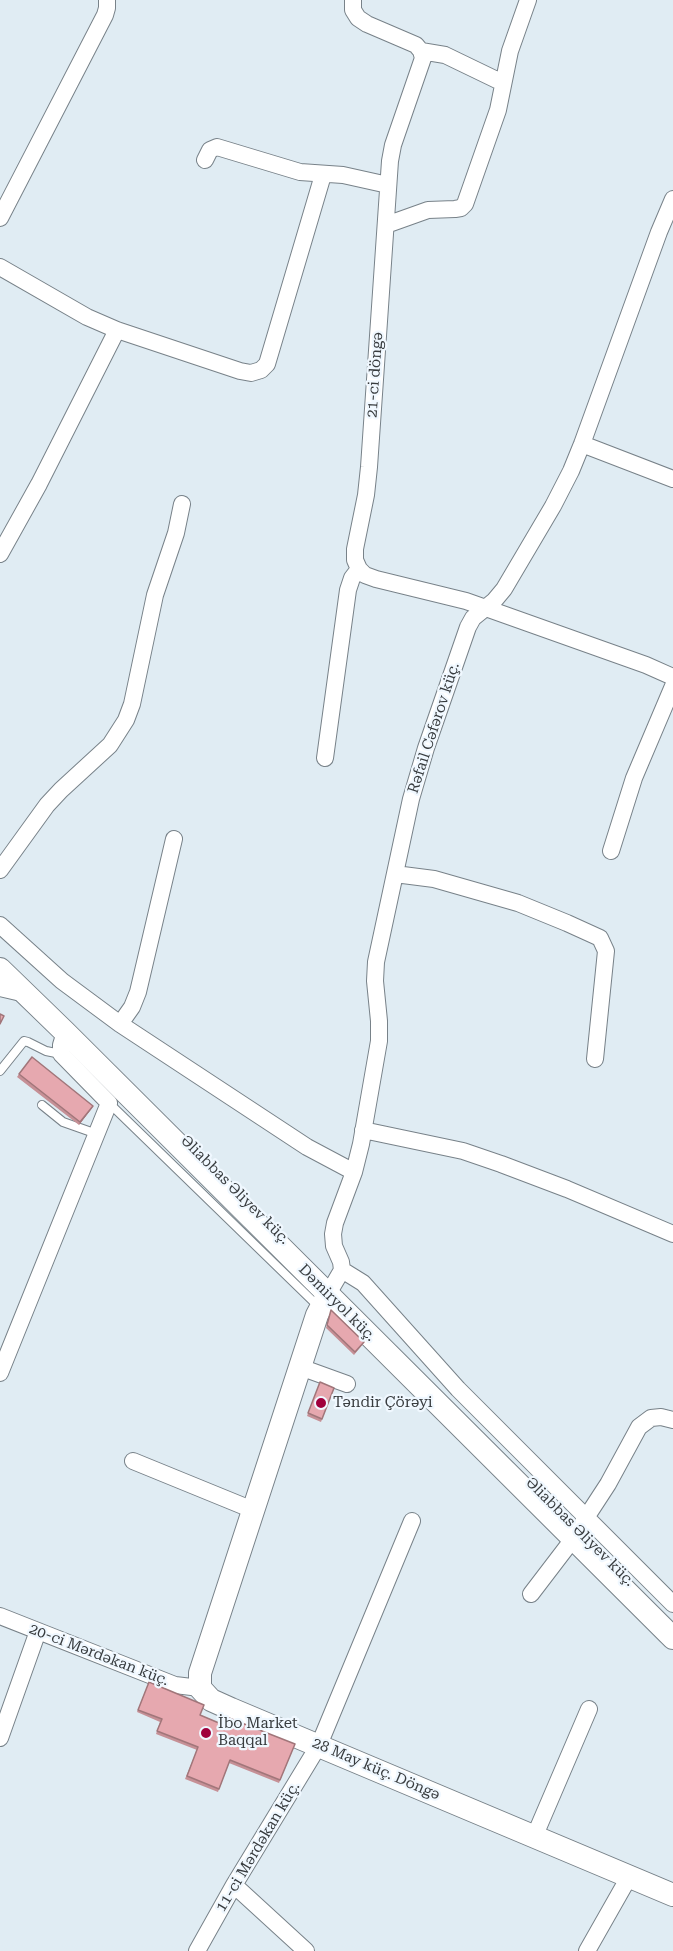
<!DOCTYPE html>
<meta charset="utf-8">
<style>
body{margin:0}
canvas{display:block;background:#e0ecf3}
</style>
<canvas width="673" height="1951"></canvas>
<script>
const g = document.querySelector('canvas').getContext('2d');
g.lineJoin = 'round';
function toPath(rows) {
  const path = new Path2D();
  for (const r of rows) {
    path.moveTo(r[0], r[1]);
    for (let i = 2; i < r.length; i += 2) path.lineTo(r[i], r[i + 1]);
  }
  return path;
}
function stroke(path, color, width, dash) {
  g.strokeStyle = color;
  g.lineWidth = width;
  g.lineCap = dash ? 'butt' : 'round';
  g.setLineDash(dash || []);
  g.stroke(path);
}
function fillPath(path, color) {
  g.fillStyle = color;
  g.fill(path, 'evenodd');
}
function write(font, color, halo, rows, align = 'center') {
  g.font = font + ' "Roboto Serif",serif';
  g.lineWidth = 4.5;
  g.setLineDash([]);
  g.textBaseline = 'middle';
  g.strokeStyle = halo;
  g.fillStyle = color;
  for (const [text, x, y, turn = 0] of rows) {
    g.save();
    g.translate(x, y);
    g.rotate((+turn || 0) * Math.PI / 180);
    g.textAlign = isNaN(turn) ? turn : align;
    if (halo) g.strokeText(text, 0, 0);
    g.fillText(text, 0, 0);
    g.restore();
  }
}
const lane = toPath([
 [0,1071,24,1041,28,1042,46,1051,61,1054],
 [109,1103,320,1308],
 [42,1105,63,1122,97,1134]
]);
const street = toPath([
 [353,0,353,10,358,18,367,24,416,45,421,51,423,58,393,145,390,161,369,467,366,495,355,549,355,560,359,569,365,575,376,579,466,601,646,665,673,677],
 [421,51,445,55,503,83],
 [205,160,210,150,217,147,300,172,343,175,388,185],
 [0,218,105,15,107,8,107,0],
 [386,225,428,210,455,209,461,208,465,204,498,110,510,51,528,0],
 [0,267,87,317,117,330,240,371,251,373,261,370,267,364,323,175],
 [582,444,673,479],
 [0,554,39,484,117,330],
 [325,758,348,590,352,578,359,569],
 [611,851,634,778,673,686],
 [0,870,47,805,61,790,110,745,126,720,132,704,155,595,176,533,182,504],
 [395,874,434,879,518,903,567,923,600,938,606,951,595,1059],
 [0,925,62,981,120,1024,307,1147,354,1172],
 [0,988,17,992,22,991],
 [120,1024,132,1007,138,992,174,839],
 [363,1130,463,1151,501,1164,567,1189,673,1234],
 [342,1270,363,1283,458,1389,673,1604],
 [328,1294,342,1270,341,1262,334,1246,333,1234,335,1223,354,1172,361,1144,379,1041,379,1021,375,981,376,962,411,799,426,748,468,627,473,618,494,601,504,589,553,506,571,471,582,444,659,232,673,199],
 [300,1367,347,1384],
 [0,1373,109,1103,61,1054,61,1045,65,1032],
 [133,1461,253,1510],
 [578,1530,608,1484,639,1427,651,1418,661,1417,673,1420],
 [531,1594,573,1539],
 [0,1616,175,1685,200,1688],
 [0,1738,38,1631],
 [535,1835,589,1709],
 [234,1885,306,1951],
 [197,1951,234,1885,319,1745,412,1521],
 [587,1951,629,1877]
]);
const secondary = toPath([
 [0,969,65,1032,673,1638],
 [328,1294,317,1315,200,1673,200,1688,211,1700,231,1709,673,1895]
]);
stroke(lane, '#788289', 10);
stroke(street, '#788289', 18);
stroke(secondary, '#788289', 24);
stroke(lane, '#fff', 8);
stroke(street, '#fff', 16);
stroke(secondary, '#fff', 22);
fillPath(toPath([
 [19,1074,92,1108,79,1125,17,1077],
 [331,1310,364,1342,363,1344,354,1355,326,1328],
 [320,1382,334,1388,321,1422,307,1416],
 [149,1682,200,1716,226,1726,295,1744,279,1783,229,1763,218,1792,185,1779,197,1750,156,1734,160,1722,137,1712]
]), '#c69096');
fillPath(toPath([
 [93,1106,92,1108,79,1125,80,1122]
]), '#a1767a');
const building = toPath([
 [0,1014,4,1016,0,1024,0,1014],
 [32,1057,93,1106,80,1122,19,1074,32,1057],
 [331,1310,364,1342,355,1352,327,1325,331,1310],
 [320,1382,334,1388,322,1419,308,1413,320,1382],
 [149,1682,204,1705,200,1715,226,1726,229,1718,295,1744,280,1780,230,1760,219,1789,187,1776,198,1747,157,1731,162,1719,138,1710,149,1682]
]);
fillPath(building, '#e6a8af');
stroke(building, '#a1767a', 1.5);
for (const [x, y, r, color] of [
 [321,1403,6,"#a0003c"],
 [206,1733,6,"#a0003c"]
]) {
  const dot = new Path2D();
  dot.arc(x, y, r, 0, 2 * Math.PI);
  g.fillStyle = color;
  g.fill(dot);
  stroke(dot, '#f0f8ff', 2);
}
write('15px', '#383c3f', '#f0f8ff', [
 ["21-ci döngə",375,375,-86],
 ["Rəfail Cəfərov küç.",434,728,-72],
 ["Əliabbas Əliyev küç.",235,1190,45],
 ["Dəmiryol küç.",337,1303,45],
 ["Əliabbas Əliyev küç.",580,1532,45],
 ["20-ci Mərdəkan küç.",99,1655,21],
 ["28 May küç. Döngə",376,1769,23],
 ["11-ci Mərdəkan küç.",258,1847,-59]
]);
write('15px', '#383c3f', '#f0f8ff', [
 ["Təndir Çörəyi",333,1403],
 ["İbo Market",218,1724],
 ["Baqqal",218,1741]
], 'left');
</script>
